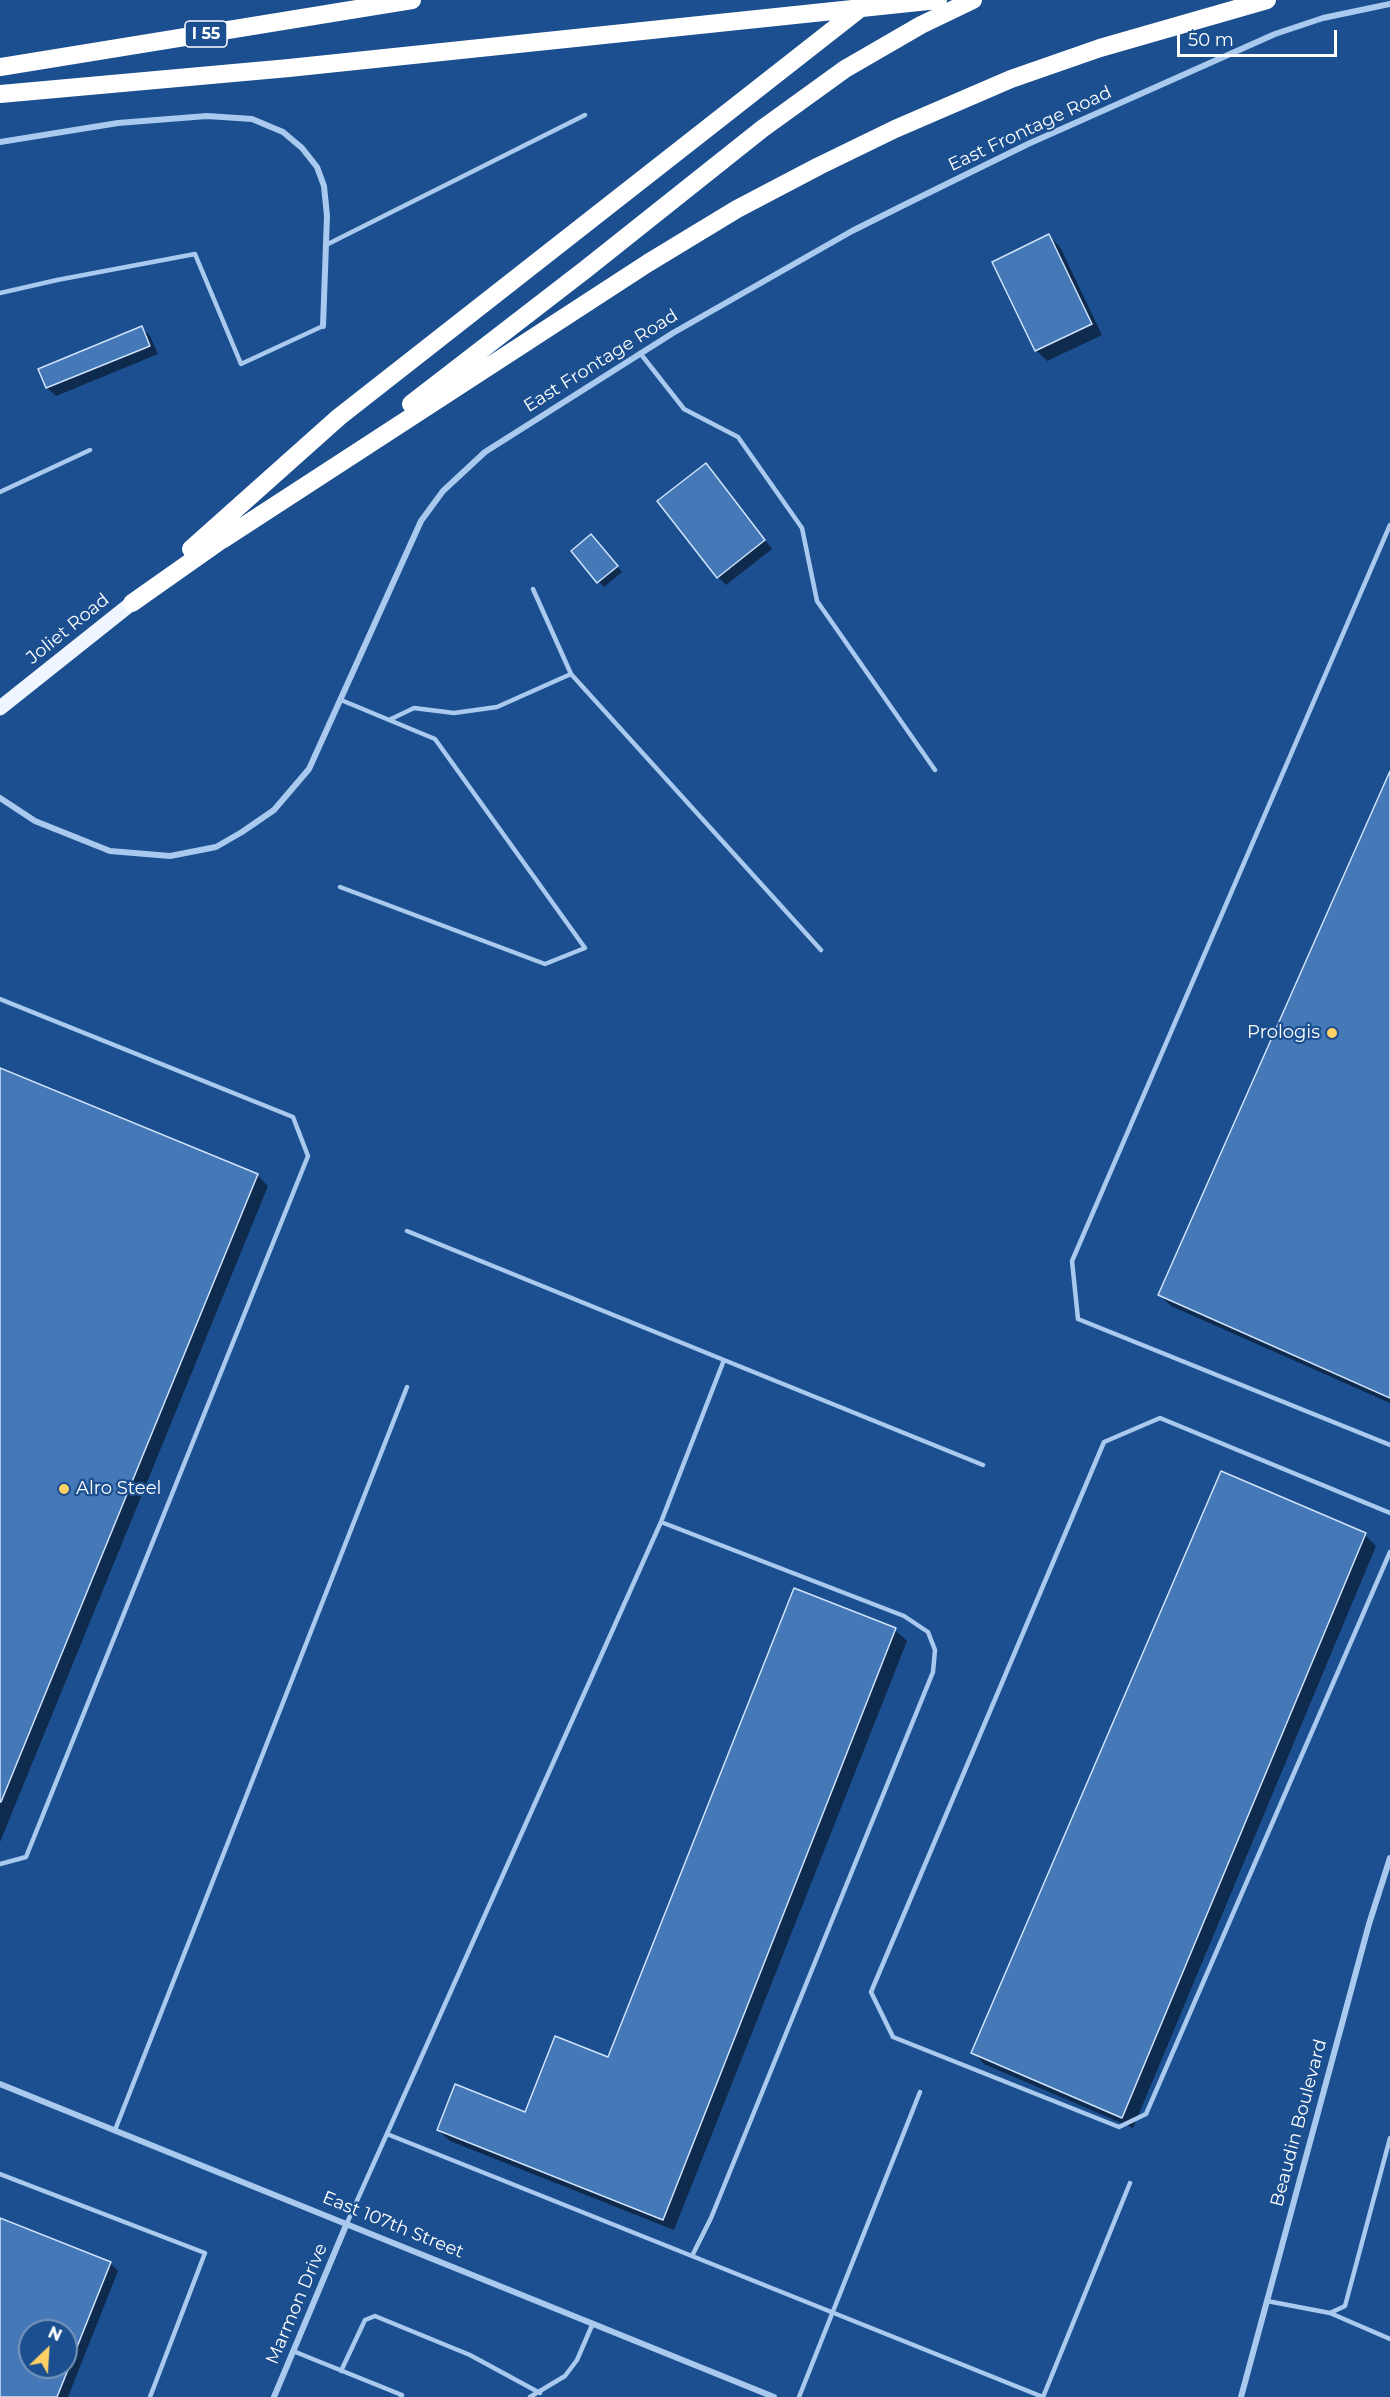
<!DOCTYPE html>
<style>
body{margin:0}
#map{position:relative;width:1390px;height:2397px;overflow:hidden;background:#1b4f8f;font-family:Montserrat,sans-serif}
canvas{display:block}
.north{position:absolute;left:18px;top:2319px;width:60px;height:60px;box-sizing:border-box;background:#1b4f8f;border:2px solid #7695bc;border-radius:50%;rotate:25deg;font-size:16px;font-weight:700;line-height:24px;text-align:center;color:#fff}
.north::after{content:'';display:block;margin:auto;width:21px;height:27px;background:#ffd166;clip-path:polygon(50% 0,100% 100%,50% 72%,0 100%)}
.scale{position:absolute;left:1177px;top:30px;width:160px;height:27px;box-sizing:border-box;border:3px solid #fff;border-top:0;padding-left:8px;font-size:18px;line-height:21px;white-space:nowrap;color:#fff;-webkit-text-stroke:4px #1b4f8f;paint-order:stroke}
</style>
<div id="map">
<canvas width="1390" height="2397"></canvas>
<div class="north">N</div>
<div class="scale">50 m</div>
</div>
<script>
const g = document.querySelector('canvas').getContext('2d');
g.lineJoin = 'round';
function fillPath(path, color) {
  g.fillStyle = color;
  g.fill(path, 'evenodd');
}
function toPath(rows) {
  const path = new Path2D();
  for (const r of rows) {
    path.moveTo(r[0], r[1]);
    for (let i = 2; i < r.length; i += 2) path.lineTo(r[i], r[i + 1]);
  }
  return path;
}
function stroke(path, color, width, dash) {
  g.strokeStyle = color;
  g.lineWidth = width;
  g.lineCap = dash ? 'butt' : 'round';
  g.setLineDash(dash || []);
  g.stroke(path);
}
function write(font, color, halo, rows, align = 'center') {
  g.font = font + ' Montserrat,sans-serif';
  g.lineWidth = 4.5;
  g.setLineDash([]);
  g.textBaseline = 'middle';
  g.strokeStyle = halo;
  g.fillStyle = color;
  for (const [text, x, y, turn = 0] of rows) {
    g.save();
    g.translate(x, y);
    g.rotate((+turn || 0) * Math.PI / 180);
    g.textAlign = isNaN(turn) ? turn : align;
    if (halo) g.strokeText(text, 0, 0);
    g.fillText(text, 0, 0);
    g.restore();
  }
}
fillPath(toPath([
 [1049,236,1060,247,1102,335,1047,361,1036,350],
 [142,328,150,336,158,354,56,396,47,388,40,370],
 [714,473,772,549,726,585,718,577],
 [597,542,622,572,604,587,573,551],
 [1390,775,1390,1403,1171,1306,1160,1295],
 [0,1070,257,1175,268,1186,0,1842],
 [1365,1535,1376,1546,1133,2128,984,2064,973,2052],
 [794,1590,895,1630,907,1641,674,2230,450,2141,438,2130,526,2114,609,2059],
 [0,2219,110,2263,118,2271,68,2397,0,2397],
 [30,2331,66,2331,66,2367,30,2367]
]), '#0007');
const building = toPath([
 [1049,234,1092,324,1035,351,992,262,1049,234],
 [142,326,150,346,46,388,38,369,142,326],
 [706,463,765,540,717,578,657,501,706,463],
 [591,534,618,566,597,583,571,551,591,534],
 [1390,771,1390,1398,1158,1295,1390,771],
 [0,1068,258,1174,1,1802,0,1802,0,1068],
 [1221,1471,1366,1533,1122,2118,971,2053,1221,1471],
 [794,1588,896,1628,663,2220,437,2130,455,2084,525,2112,555,2036,608,2057,794,1588],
 [0,2218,111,2262,57,2397,0,2397,0,2218],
 [30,2331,66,2331,66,2367,30,2367,30,2331]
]);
fillPath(building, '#4478b7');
stroke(building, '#cfe3fa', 1.5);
stroke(toPath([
 [326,245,585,115],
 [0,293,57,280,195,254,241,364,323,326],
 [640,353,684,409,738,437,802,528,817,601,935,770],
 [0,492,90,450],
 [1390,525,1072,1261,1078,1319,1390,1445],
 [533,589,571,674,821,950],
 [389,720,414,708,454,713,497,707,571,674],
 [340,887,545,964,585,948,435,739,341,700],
 [0,999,293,1117,308,1156,26,1857,0,1864],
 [407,1231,724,1360,661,1522],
 [724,1360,983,1465],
 [1390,1513,1160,1418,1104,1442,871,1992,893,2037,1119,2127,1146,2114,1390,1552],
 [115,2130,407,1387],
 [0,2174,205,2253,150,2397],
 [347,2223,661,1522,904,1616,928,1632,935,1650,933,1672,711,2218,692,2256,387,2134],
 [692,2256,1043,2397],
 [1267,2301,1330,2313,1390,2339],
 [1330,2313,1345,2306,1390,2138],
 [293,2351,402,2395,401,2397],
 [341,2371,365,2320,375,2316,470,2355,540,2393],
 [530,2397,565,2376,577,2360,593,2323],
 [799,2397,920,2092],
 [1043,2397,1130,2183]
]), '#a9c9ee', 4.5);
stroke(toPath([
 [0,142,118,123,207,116,252,119,283,132,302,148,317,167,324,186,327,216,323,326],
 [0,798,35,821,110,851,170,856,216,847,242,832,274,810,309,769,421,521,443,491,485,452,673,333,852,231,908,203,1028,144,1275,34,1323,18,1390,4],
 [0,2084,774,2397],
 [274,2397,347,2223],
 [1241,2397,1369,1924,1390,1858]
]), '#a9c9ee', 6);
stroke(toPath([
 [0,708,132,603]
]), '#f0f6ff', 15);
stroke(toPath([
 [0,67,412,0],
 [0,94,289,68,938,0],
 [411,404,586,269,762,129,845,69,921,25,973,0],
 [222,540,648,263,737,209,819,166,895,129,1011,79,1100,48,1267,0],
 [191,549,339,417,871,0],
 [132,603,230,534]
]), '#fff', 18);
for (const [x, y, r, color] of [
 [1332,1033,6,"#ffd166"],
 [64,1489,6,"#ffd166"]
]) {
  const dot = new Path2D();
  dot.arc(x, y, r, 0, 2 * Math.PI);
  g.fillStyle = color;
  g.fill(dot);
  stroke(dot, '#1b4f8f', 2);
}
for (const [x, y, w] of [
 [206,34,42]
]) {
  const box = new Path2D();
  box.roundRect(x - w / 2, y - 13, w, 26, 4.5);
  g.fillStyle = '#1b4f8f';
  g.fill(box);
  stroke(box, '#fff', 1.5);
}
write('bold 16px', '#fff', null, [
 ["I 55",206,34]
]);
write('18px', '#fff', '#1b4f8f', [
 ["East Frontage Road",1030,129,-25],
 ["East Frontage Road",601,361,-32],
 ["Joliet Road",68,629,-39],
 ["Beaudin Boulevard",1299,2123,-75],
 ["East 107th Street",393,2225,22],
 ["Marmon Drive",297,2304,-67]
]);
write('18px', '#fff', '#1b4f8f', [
 ["Prologis",1320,1033],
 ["Alro Steel",76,1489,"left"]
], 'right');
</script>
